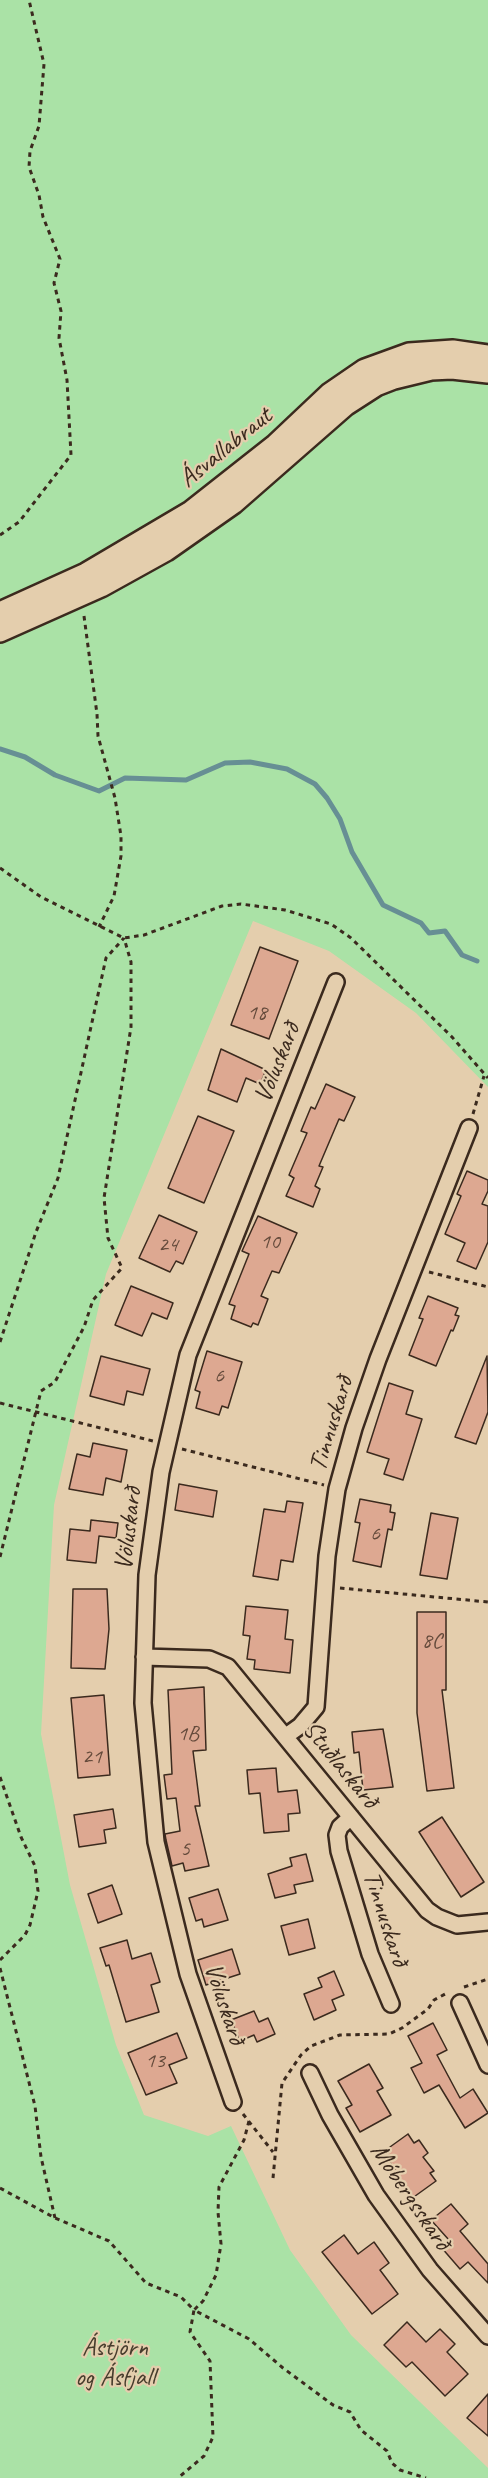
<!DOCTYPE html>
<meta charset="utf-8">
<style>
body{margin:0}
canvas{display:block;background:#e4cead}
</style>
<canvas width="488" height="2478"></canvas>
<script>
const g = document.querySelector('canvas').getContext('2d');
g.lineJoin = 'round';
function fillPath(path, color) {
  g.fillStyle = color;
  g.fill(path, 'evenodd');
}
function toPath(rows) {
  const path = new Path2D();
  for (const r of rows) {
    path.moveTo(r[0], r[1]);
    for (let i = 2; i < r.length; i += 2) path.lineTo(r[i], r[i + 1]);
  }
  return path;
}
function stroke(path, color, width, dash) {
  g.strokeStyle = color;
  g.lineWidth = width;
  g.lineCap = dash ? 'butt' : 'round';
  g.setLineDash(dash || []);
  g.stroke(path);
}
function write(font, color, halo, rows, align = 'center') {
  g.font = font + ' Caveat,sans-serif';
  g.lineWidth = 4.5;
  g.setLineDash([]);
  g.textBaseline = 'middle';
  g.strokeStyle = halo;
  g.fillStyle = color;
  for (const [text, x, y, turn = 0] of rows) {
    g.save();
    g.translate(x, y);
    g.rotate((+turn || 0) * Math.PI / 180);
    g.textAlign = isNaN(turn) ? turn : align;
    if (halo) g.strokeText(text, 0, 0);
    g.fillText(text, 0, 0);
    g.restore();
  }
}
fillPath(toPath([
 [0,0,488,0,488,1087,416,1013,329,951,253,921,106,1274,54,1505,41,1734,70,1885,116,2045,144,2115,208,2136,231,2126,290,2250,351,2335,488,2468,488,2478,0,2478]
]), '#aae2a6');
stroke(toPath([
 [0,749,25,757,55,775,99,791,125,778,186,780,225,763,250,762,287,769,315,784,327,798,340,819,352,852,383,905,421,923,429,933,445,931,462,955,477,961]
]), '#678f94', 5);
const building = toPath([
 [260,947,298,961,269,1039,231,1025,260,947],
 [221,1049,266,1070,260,1084,246,1078,237,1102,208,1090,221,1049],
 [326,1084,355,1097,344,1121,339,1119,319,1166,323,1167,315,1186,320,1189,313,1207,286,1196,294,1178,289,1175,307,1133,301,1131,311,1107,315,1109,326,1084],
 [198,1116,234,1131,204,1203,168,1188,198,1116],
 [467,1171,488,1180,488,1191,482,1204,488,1206,488,1242,476,1269,457,1261,465,1243,445,1234,461,1196,457,1194,467,1171],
 [159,1215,197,1232,183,1264,176,1261,170,1272,139,1258,159,1215],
 [258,1216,297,1233,279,1273,272,1271,261,1296,268,1299,258,1325,253,1323,251,1327,231,1319,235,1306,229,1304,249,1254,242,1251,258,1216],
 [131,1286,173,1303,167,1319,152,1313,142,1336,115,1325,131,1286],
 [428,1296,458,1308,455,1315,459,1316,453,1331,451,1330,436,1366,409,1355,423,1319,419,1318,428,1296],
 [207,1351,242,1362,228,1408,222,1406,219,1415,196,1408,200,1392,195,1390,207,1351],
 [101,1356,150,1369,143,1395,127,1391,124,1405,90,1396,101,1356],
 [487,1356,488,1412,476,1444,455,1437,487,1356],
 [389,1383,413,1391,406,1414,422,1419,403,1480,384,1474,389,1459,367,1452,389,1383],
 [93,1443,127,1450,121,1482,106,1478,103,1495,69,1489,77,1454,90,1457,93,1443],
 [179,1484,217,1491,213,1517,175,1510,179,1484],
 [360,1499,391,1505,390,1512,395,1513,392,1530,388,1529,381,1567,353,1561,360,1523,355,1522,360,1499],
 [287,1501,303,1503,293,1562,281,1560,278,1580,253,1576,264,1509,285,1512,287,1501],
 [431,1513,458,1518,447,1579,420,1575,431,1513],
 [91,1520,118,1523,116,1538,99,1536,96,1563,67,1560,70,1529,90,1531,91,1520],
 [73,1589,107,1589,109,1629,105,1669,71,1668,73,1589],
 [246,1606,288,1610,285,1639,293,1640,290,1673,254,1669,255,1660,247,1659,250,1636,243,1635,246,1606],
 [417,1612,446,1612,446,1690,442,1690,454,1788,427,1791,417,1713,417,1612],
 [204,1687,206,1750,193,1751,200,1806,195,1806,209,1866,185,1871,183,1863,172,1866,166,1840,165,1834,180,1831,176,1798,167,1799,164,1775,172,1774,168,1690,204,1687],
 [104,1695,110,1775,78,1778,71,1698,104,1695],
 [383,1729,393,1787,363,1790,359,1752,354,1753,352,1732,383,1729],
 [276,1768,278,1792,297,1790,300,1813,288,1814,289,1831,264,1833,260,1793,249,1794,247,1770,276,1768],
 [113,1809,116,1828,104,1830,106,1843,79,1847,74,1815,113,1809],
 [442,1817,484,1882,461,1897,419,1832,442,1817],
 [306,1854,313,1881,294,1885,296,1893,275,1898,268,1874,292,1866,290,1858,306,1854],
 [112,1885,122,1914,98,1923,88,1894,112,1885],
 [218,1889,228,1920,204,1927,202,1919,196,1921,189,1898,218,1889],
 [308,1919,315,1948,289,1955,281,1926,308,1919],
 [127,1940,132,1959,151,1953,160,1982,151,1985,159,2012,126,2022,109,1965,106,1966,100,1948,127,1940],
 [232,1949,240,1974,206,1985,198,1960,232,1949],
 [334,1971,344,1995,332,2000,336,2010,314,2020,304,1994,322,1987,318,1978,334,1971],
 [254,2011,259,2022,268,2018,275,2034,257,2042,254,2035,240,2041,231,2020,254,2011],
 [433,2023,447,2050,437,2055,460,2098,473,2089,488,2113,465,2128,439,2085,424,2093,411,2068,422,2063,408,2036,433,2023],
 [177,2033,187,2058,169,2065,177,2083,146,2095,128,2053,177,2033],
 [369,2064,383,2088,377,2091,391,2115,360,2132,346,2108,352,2105,338,2081,369,2064],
 [408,2134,414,2143,419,2140,428,2153,423,2157,434,2171,430,2173,436,2181,411,2199,395,2176,398,2174,383,2152,408,2134],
 [451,2204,468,2224,460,2231,488,2264,488,2283,468,2262,460,2269,441,2247,449,2240,431,2220,451,2204],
 [344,2235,358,2254,374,2242,389,2263,380,2270,398,2294,372,2314,322,2252,344,2235],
 [407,2322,426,2342,440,2329,455,2344,447,2352,468,2374,445,2396,412,2362,406,2367,384,2345,407,2322],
 [488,2394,488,2436,467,2418,488,2394]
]);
fillPath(building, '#dda891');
stroke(building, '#3b2a1e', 1.5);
const minor = toPath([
 [144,1657,209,1659,228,1667,427,1910,437,1917,457,1925,488,1922],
 [286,1736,300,1726,316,1707,327,1556,337,1489,354,1428,378,1359,469,1128],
 [351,1817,340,1827,337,1835,339,1851,370,1954,391,2004],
 [460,2003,488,2065],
 [310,2073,330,2115,376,2195,430,2270,488,2336],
 [233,2102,188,1974,156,1842,143,1703,147,1575,161,1472,188,1355,336,982]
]);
const secondary = toPath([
 [0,613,86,574,191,512,276,445,330,394,365,370,409,354,453,351,488,356],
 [0,631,101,586,166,550,233,503,345,405,376,385,394,378,431,369,452,368,488,372]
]);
stroke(minor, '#3b2a1e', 20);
stroke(secondary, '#3b2a1e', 26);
stroke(toPath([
 [0,535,19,522,71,455,67,380,59,338,61,311,54,283,60,259,43,217,39,195,29,167,30,151,39,126,44,64,29,0],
 [84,616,97,714,98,736,115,798,121,836,121,856,114,896,99,927],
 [0,868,41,897,124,938,144,935,222,906,241,904,285,910,331,924,351,938,452,1037,488,1078],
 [473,1114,484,1076],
 [429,1272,488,1287],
 [0,1342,36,1232,58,1178,106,958,124,938],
 [0,1403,153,1441],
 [182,1449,324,1485],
 [0,1557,41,1391,55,1382,84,1327,93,1300,122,1268,108,1238,104,1198,131,1027,131,962,124,938],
 [340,1588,488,1602],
 [0,1777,21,1837,35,1866,38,1891,30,1925,25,1935,0,1960],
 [0,1968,35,2106,41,2157,55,2218],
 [464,1987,488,1979],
 [243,2114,273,2152],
 [249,2121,244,2140,219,2187,218,2212,221,2244,216,2275,203,2301,194,2310,249,2339,283,2368,333,2405,350,2412,361,2430,387,2451,392,2463,400,2470,426,2478],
 [273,2178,282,2083,301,2055,311,2046,340,2035,389,2034,402,2028,428,2009,434,2000,447,1993],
 [0,2188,55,2218,109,2241,146,2283,181,2297,194,2310,190,2332,210,2361,213,2437,204,2456,178,2478]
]), '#3b2a1e', 3, [4.5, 4.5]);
stroke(minor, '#e4cead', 15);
stroke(secondary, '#e4cead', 21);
write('22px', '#644a3b', null, [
 ["18",257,1013],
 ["10",270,1242],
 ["24",168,1245],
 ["6",219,1376],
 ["6",375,1534],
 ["8C",432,1641],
 ["1B",188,1734],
 ["21",92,1757],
 ["5",185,1849],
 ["13",155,2061]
]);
write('26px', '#3b2a1e', '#e4cead', [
 ["Ásvallabraut",226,448,-39],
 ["Völuskarð",278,1063,-68],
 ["Tinnuskarð",332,1424,-73],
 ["Völuskarð",129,1529,-83],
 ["Stuðlaskarð",340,1765,51],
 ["Tinnuskarð",385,1919,72],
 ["Völuskarð",224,2004,72],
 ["Móbergsskarð",410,2197,56]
]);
write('26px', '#463c2c', '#e4cead', [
 ["Ástjörn",115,2348],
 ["og Ásfjall",115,2378]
]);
</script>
